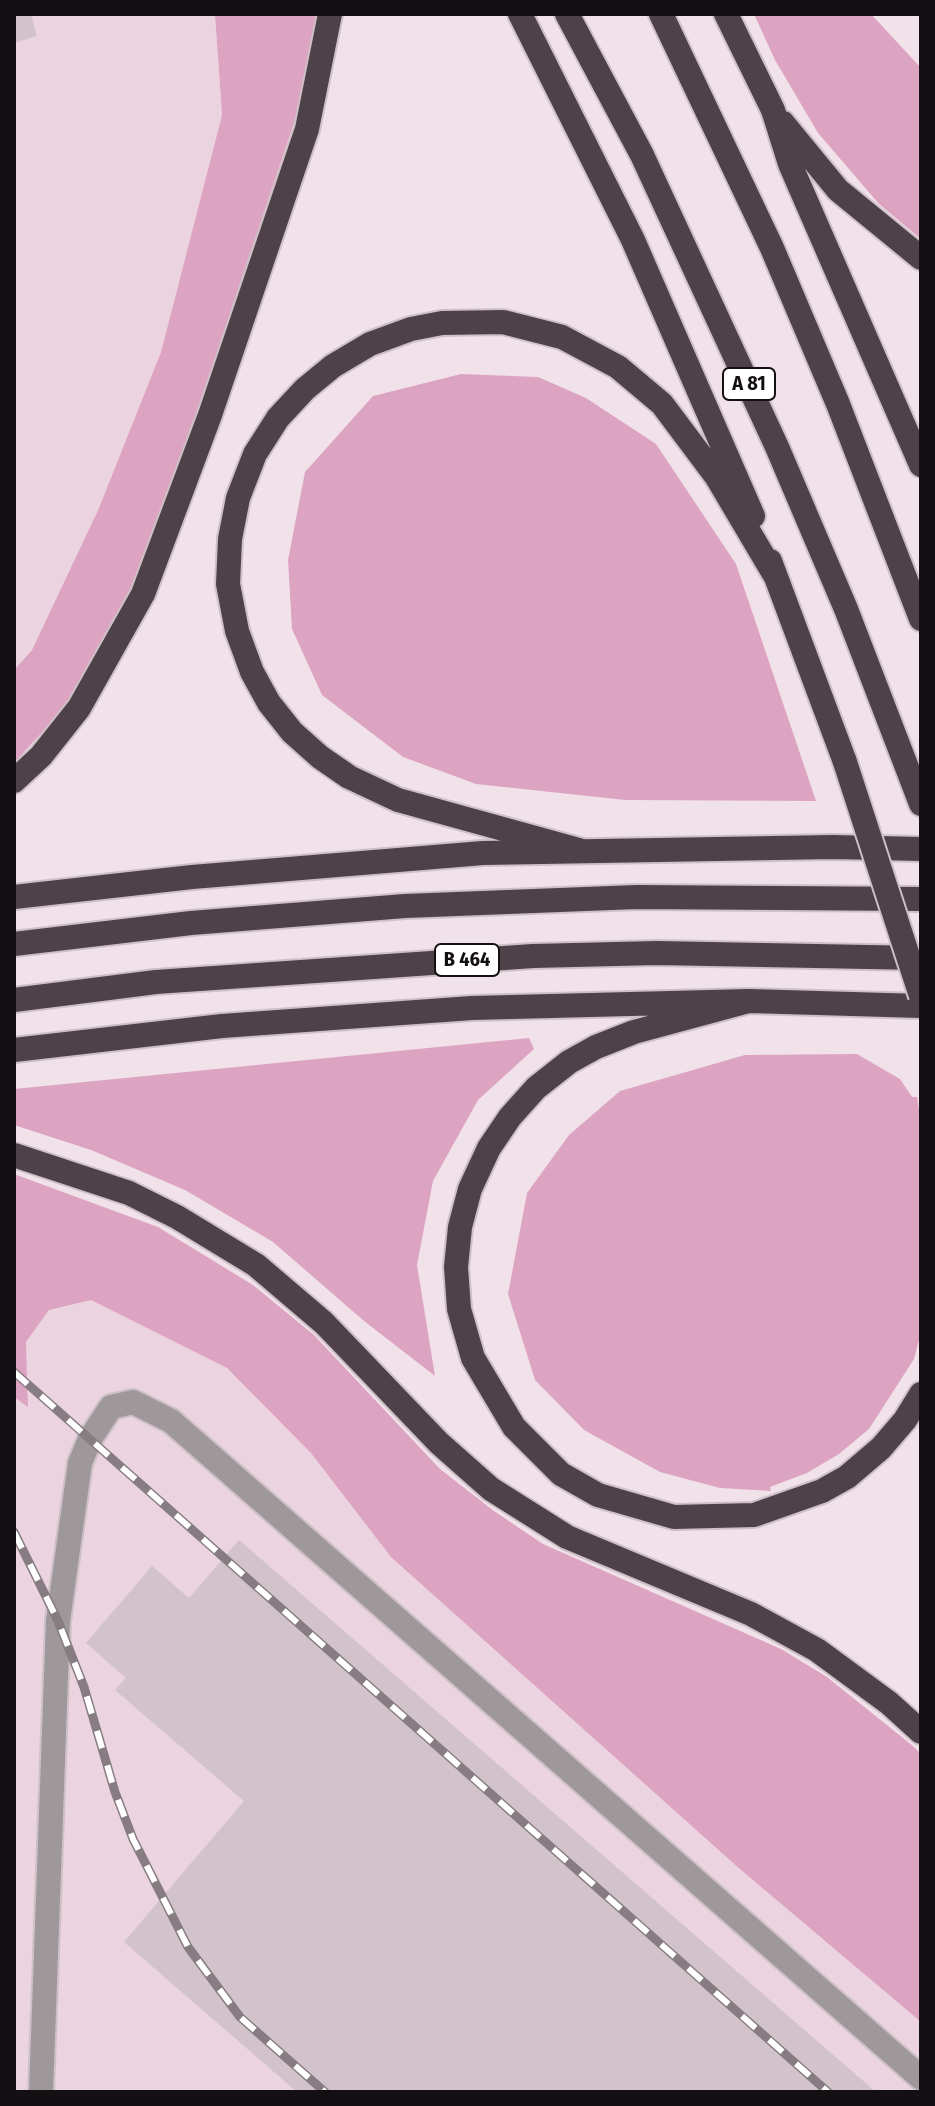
<!DOCTYPE html>
<style>
body{margin:0}
#map{position:relative;width:935px;height:2106px;overflow:hidden;background:#f1e2ea;font-family:"Fira Sans Condensed",sans-serif}
canvas{display:block}
.frame{position:absolute;inset:0;border:16px solid #140f12;pointer-events:none}
</style>
<div id="map">
<canvas width="935" height="2106"></canvas>
<div class="frame"></div>
</div>
<script>
const g = document.querySelector('canvas').getContext('2d');
g.lineJoin = 'round';
function fillPath(path, color) {
  g.fillStyle = color;
  g.fill(path, 'evenodd');
}
function toPath(rows) {
  const path = new Path2D();
  for (const r of rows) {
    path.moveTo(r[0], r[1]);
    for (let i = 2; i < r.length; i += 2) path.lineTo(r[i], r[i + 1]);
  }
  return path;
}
function stroke(path, color, width, dash) {
  g.strokeStyle = color;
  g.lineWidth = width;
  g.lineCap = dash ? 'butt' : 'round';
  g.setLineDash(dash || []);
  g.stroke(path);
}
function write(font, color, halo, rows, align = 'center') {
  g.font = font + ' "Fira Sans Condensed",sans-serif';
  g.lineWidth = 7;
  g.setLineDash([]);
  g.textBaseline = 'middle';
  g.strokeStyle = halo;
  g.fillStyle = color;
  for (const [text, x, y, turn = 0] of rows) {
    g.save();
    g.translate(x, y);
    g.rotate((+turn || 0) * Math.PI / 180);
    g.textAlign = isNaN(turn) ? turn : align;
    if (halo) g.strokeText(text, 0, 0);
    g.fillText(text, 0, 0);
    g.restore();
  }
}
fillPath(toPath([
 [14,14,215,14,222,115,161,352,99,508,32,650,14,670],
 [91,1299,227,1368,741,1870,921,2022,921,2092,14,2092,14,1397,28,1406,26,1342,49,1309]
]), '#ebd4df');
fillPath(toPath([
 [215,14,316,14,309,78,151,550,111,634,77,694,14,763,14,670,32,650,99,508,161,352,222,115],
 [754,14,871,14,921,68,921,239,879,204,818,133,775,60],
 [461,374,538,377,586,398,656,444,736,564,816,801,625,800,476,784,403,757,322,695,292,629,288,560,305,472,373,396],
 [529,1038,534,1049,478,1100,433,1181,417,1265,435,1376,364,1321,273,1242,185,1190,91,1150,14,1125,14,1089],
 [857,1054,900,1079,912,1097,917,1097,921,1123,921,1332,914,1359,869,1429,839,1454,807,1473,770,1487,771,1491,720,1488,660,1472,584,1430,535,1380,508,1294,527,1193,569,1135,620,1091,745,1055],
 [14,1174,158,1227,253,1285,314,1335,440,1469,494,1511,543,1544,781,1649,827,1677,913,1746,921,1754,921,2022,741,1870,391,1557,311,1453,227,1368,91,1300,49,1310,26,1342,28,1407,14,1397]
]), '#dda4c2');
fillPath(toPath([
 [14,14,31,14,37,36,14,43],
 [239,1540,876,2092,297,2092,124,1942,244,1801,115,1690,126,1678,86,1643,152,1566,189,1598]
]), '#d2c3cb');
const minor = toPath([
 [41,2092,58,1621,80,1463,90,1439,111,1407,133,1402,171,1421,921,2078]
]);
const highway = toPath([
 [520,14,633,240,753,516],
 [567,14,642,155,777,447,846,609,921,804],
 [661,14,772,248,838,404,921,619],
 [726,14,773,110,790,164,921,465],
 [783,123,838,190,921,258],
 [770,561,845,762],
 [14,781,41,756,79,708,143,594,210,415,307,129,330,14],
 [579,850,398,800,349,777,320,757,292,732,269,703,252,672,237,631,228,584,230,539,238,498,255,454,278,418,305,389,333,366,370,344,411,329,442,323,503,322,562,337,618,367,662,404,716,476,774,574],
 [14,897,192,877,483,853,833,847,921,849],
 [14,944,191,923,405,906,637,897,921,899],
 [14,1000,156,982,533,956,657,953,921,958],
 [749,1001,634,1032,596,1047,569,1062,536,1088,510,1117,489,1148,470,1189,460,1227,456,1267,459,1309,473,1358,514,1427,561,1474,598,1495,674,1517,754,1515,822,1491,847,1477,881,1448,905,1420,921,1394],
 [14,1050,222,1026,472,1008,749,1001,921,1006],
 [14,1155,129,1193,177,1217,256,1265,324,1323,439,1443,491,1489,567,1537,751,1614,817,1650,889,1703,921,1732]
]);
stroke(minor, '#cec0c7', 28);
stroke(highway, '#cec0c7', 28);
stroke(minor, '#9e989b', 24);
stroke(highway, '#4e4148', 24);
const rail = toPath([
 [14,1372,828,2092],
 [14,1532,58,1621,84,1687,115,1792,133,1839,188,1947,240,2017,325,2092]
]);
stroke(rail, '#867c81', 9);
stroke(rail, '#fff', 6, [18]);
const highwayBridge = toPath([
 [845,762,921,996]
]);
stroke(highwayBridge, '#cec0c7', 28, []);
stroke(highwayBridge, '#4e4148', 24);
for (const [x, y, w] of [
 [749,384,52],
 [467,960,64]
]) {
  const box = new Path2D();
  box.roundRect(x - w / 2, y - 16, w, 32, 6);
  g.fillStyle = '#fff';
  g.fill(box);
  stroke(box, '#140f12', 2);
}
write('bold 20px', '#140f12', null, [
 ["A 81",749,384],
 ["B 464",467,960]
]);
</script>
